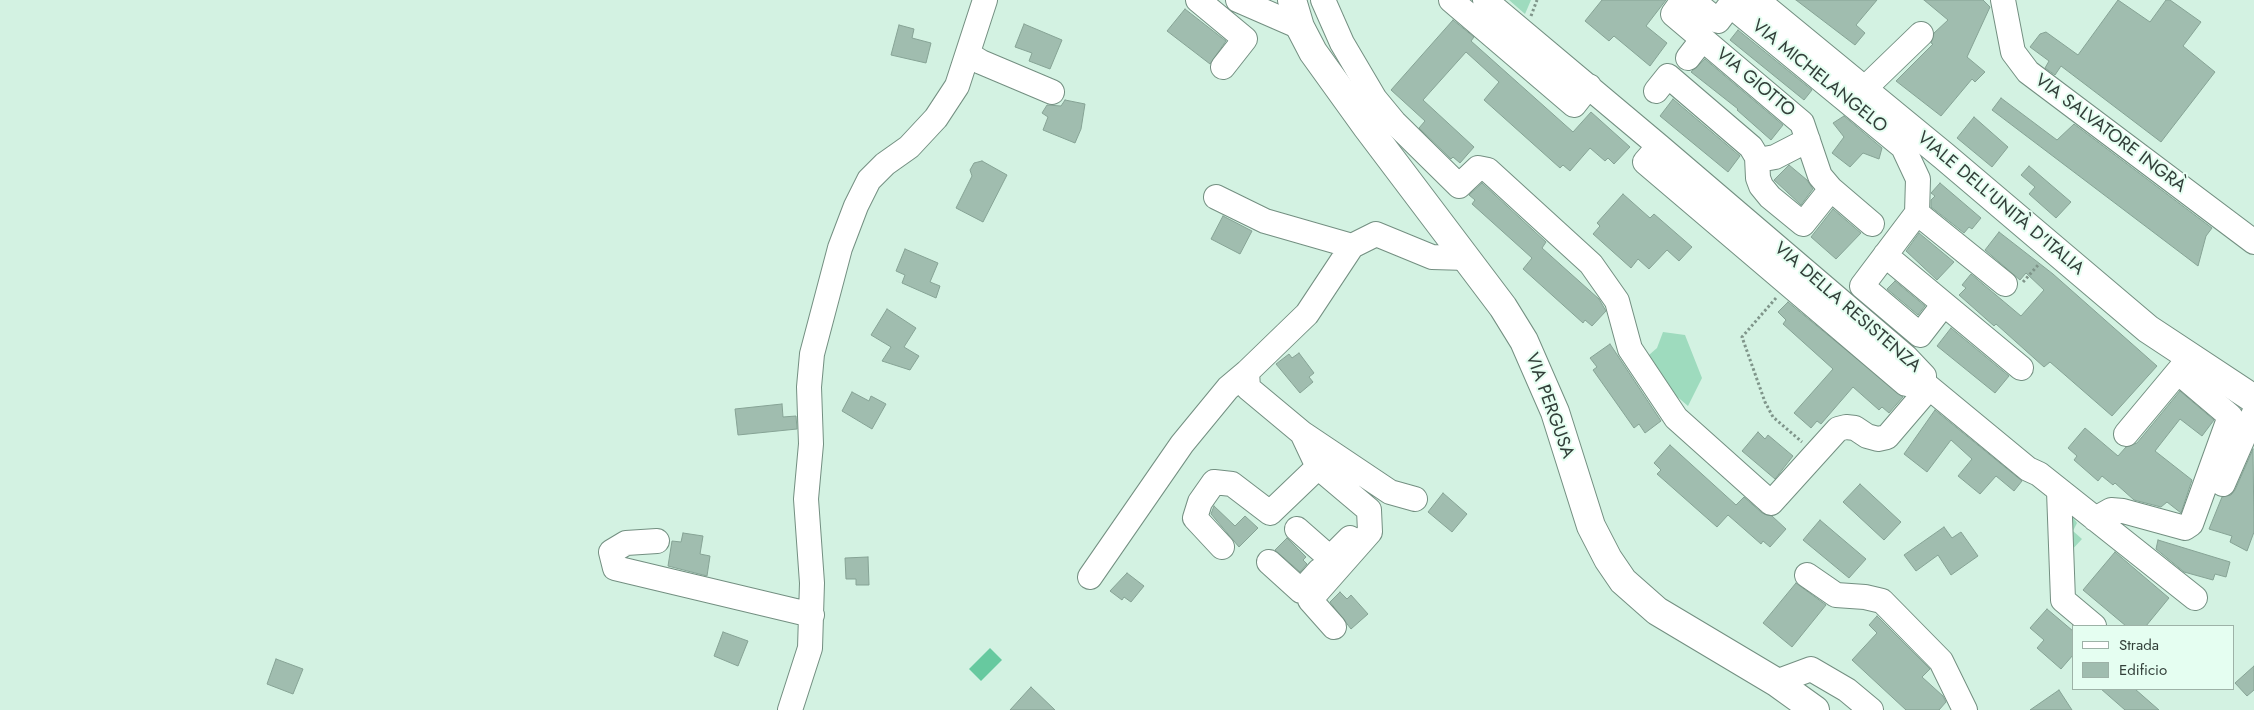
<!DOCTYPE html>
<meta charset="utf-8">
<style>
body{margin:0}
#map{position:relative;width:2254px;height:710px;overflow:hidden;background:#d3f2e2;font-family:Jost,sans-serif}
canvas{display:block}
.legend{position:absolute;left:2072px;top:625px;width:162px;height:65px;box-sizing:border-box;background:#e5fef1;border:1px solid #9db2a7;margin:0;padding:6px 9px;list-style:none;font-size:15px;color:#323f39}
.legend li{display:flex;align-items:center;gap:10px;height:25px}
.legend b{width:25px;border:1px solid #9db2a7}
</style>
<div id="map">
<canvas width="2254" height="710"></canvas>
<ul class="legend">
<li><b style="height:6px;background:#fff"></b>Strada</li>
<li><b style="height:14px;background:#a0bdaf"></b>Edificio</li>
</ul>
</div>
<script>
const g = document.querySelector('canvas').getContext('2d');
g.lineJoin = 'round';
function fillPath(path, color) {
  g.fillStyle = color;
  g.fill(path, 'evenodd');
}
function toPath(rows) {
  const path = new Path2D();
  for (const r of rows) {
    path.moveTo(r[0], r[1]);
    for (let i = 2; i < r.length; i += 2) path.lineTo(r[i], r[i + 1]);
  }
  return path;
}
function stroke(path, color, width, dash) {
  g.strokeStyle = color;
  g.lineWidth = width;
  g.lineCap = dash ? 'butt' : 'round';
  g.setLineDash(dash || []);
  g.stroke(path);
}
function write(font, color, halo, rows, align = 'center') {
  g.font = font + ' Jost,sans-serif';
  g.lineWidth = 4;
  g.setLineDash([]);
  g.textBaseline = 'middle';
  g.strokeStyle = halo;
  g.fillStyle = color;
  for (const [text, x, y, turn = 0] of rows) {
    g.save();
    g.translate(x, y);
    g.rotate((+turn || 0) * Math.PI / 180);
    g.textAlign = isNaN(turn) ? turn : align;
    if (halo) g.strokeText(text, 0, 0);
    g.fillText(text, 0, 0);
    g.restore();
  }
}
fillPath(toPath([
 [1509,0,1531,0,1525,14],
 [1663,332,1685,335,1702,378,1688,406,1674,394,1649,355,1657,348],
 [2073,517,2077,523,2073,531,2082,539,2070,552,2069,519]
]), '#9edbbe');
fillPath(toPath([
 [990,648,1002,660,981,681,969,669]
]), '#67c99f');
const building = toPath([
 [1602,0,1666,0,1646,26,1667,43,1650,66,1614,36,1609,41,1585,21,1602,0],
 [1796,0,1877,0,1856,25,1865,33,1855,45,1796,0],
 [1924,0,1983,0,1990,7,1967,57,1985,72,1975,82,1972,79,1941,116,1896,81,1933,44,1931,43,1934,33,1948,20,1924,0],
 [2118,0,2150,22,2166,0,2170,0,2201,22,2183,46,2215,72,2161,142,2061,66,2055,75,2045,68,2049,61,2030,47,2040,34,2046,32,2078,55,2118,0],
 [1185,9,1226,41,1210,64,1167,31,1185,9],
 [1453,20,1474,37,1471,41,1573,132,1591,112,1630,147,1614,164,1608,158,1605,161,1590,148,1570,171,1563,165,1560,168,1484,100,1499,82,1466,52,1423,100,1474,147,1460,163,1453,157,1451,159,1419,128,1425,121,1391,90,1453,20],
 [1024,24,1062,40,1050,69,1029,61,1032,53,1015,47,1024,24],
 [899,25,914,29,912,38,931,43,926,63,891,55,899,25],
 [1738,30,1812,90,1804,100,1730,40,1738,30],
 [1705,59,1783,125,1771,140,1737,110,1738,109,1691,72,1705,59],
 [2001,98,2057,140,2074,124,2212,228,2206,236,2198,266,1992,110,2001,98],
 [1673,99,1740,156,1728,172,1660,116,1673,99],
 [1065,100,1085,104,1081,129,1075,143,1043,130,1048,117,1042,113,1047,105,1061,106,1065,100],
 [1844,116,1882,148,1879,159,1863,153,1850,167,1832,153,1844,137,1833,123,1844,116],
 [1974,117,2008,147,1992,167,1957,138,1974,117],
 [982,161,1007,175,983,222,956,208,972,176,970,170,974,163,982,161],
 [1789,165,1807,180,1813,189,1801,205,1774,180,1789,165],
 [2029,166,2071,202,2056,218,2029,194,2035,187,2021,175,2029,166],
 [1482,183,1546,242,1542,248,1599,299,1606,311,1592,326,1585,320,1583,323,1523,269,1532,258,1472,204,1475,200,1469,195,1482,183],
 [1940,183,1981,218,1972,229,1969,227,1964,233,1931,207,1931,200,1935,196,1931,193,1940,183],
 [1623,194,1650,218,1654,214,1692,247,1679,261,1667,250,1649,269,1638,259,1631,268,1593,234,1600,226,1597,223,1623,194],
 [1833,209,1861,233,1836,259,1811,237,1833,209],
 [1223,216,1252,231,1240,254,1211,239,1223,216],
 [1999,232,2053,274,2157,366,2112,416,2050,362,2044,367,1996,324,1994,326,1959,295,1966,288,1962,285,1971,274,2021,316,2044,290,2026,273,2020,280,1985,250,1999,232],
 [1919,233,1954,262,1937,280,1906,251,1919,233],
 [905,249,938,263,930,282,940,286,936,298,902,283,905,275,896,271,905,249],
 [1895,281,1925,306,1918,315,1887,289,1895,281],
 [1788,302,1903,397,1889,413,1882,407,1879,410,1853,387,1821,424,1817,421,1811,428,1794,413,1833,369,1783,324,1786,320,1778,312,1788,302],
 [887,309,916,328,904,347,919,356,910,370,882,361,891,347,871,335,887,309],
 [1951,328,2009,376,1995,393,1937,346,1951,328],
 [1610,344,1661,421,1645,433,1639,424,1634,428,1593,370,1597,367,1590,358,1610,344],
 [1299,353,1314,373,1309,377,1313,382,1300,393,1276,364,1289,354,1292,358,1299,353],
 [2180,391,2214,420,2202,436,2180,419,2155,451,2192,480,2181,513,2167,502,2161,507,2134,500,2115,483,2113,485,2102,476,2098,481,2074,460,2077,456,2068,448,2085,428,2118,456,2126,447,2137,443,2180,391],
 [852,392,869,401,871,396,886,404,872,429,842,411,852,392],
 [782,404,783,417,796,416,797,429,738,435,735,409,782,404],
 [1935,410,2022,481,2014,491,1996,476,1980,494,1958,476,1972,459,1951,440,1927,472,1904,454,1935,410],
 [1758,432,1765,439,1768,435,1793,456,1775,479,1742,451,1758,432],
 [1670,445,1736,505,1744,497,1762,513,1772,516,1786,529,1770,547,1763,541,1761,544,1728,515,1717,527,1657,474,1661,470,1654,463,1670,445],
 [2253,449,2254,532,2247,551,2230,542,2232,536,2209,529,2222,497,2231,495,2235,490,2253,449],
 [1860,484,1901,522,1884,540,1843,502,1860,484],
 [1443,493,1467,514,1452,532,1428,512,1443,493],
 [1214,506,1235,526,1245,516,1258,528,1239,547,1211,514,1214,506],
 [1820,520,1866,559,1849,578,1803,540,1820,520],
 [1944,527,1952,538,1961,532,1978,556,1951,575,1938,555,1916,571,1904,555,1944,527],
 [683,533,703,536,700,554,710,556,707,576,668,566,672,541,681,542,683,533],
 [1287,538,1306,557,1303,560,1307,564,1300,572,1275,550,1287,538],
 [2158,540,2230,562,2226,577,2215,574,2213,580,2184,572,2156,549,2158,540],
 [2115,552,2169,598,2146,626,2126,626,2083,590,2115,552],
 [868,557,869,585,856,585,856,579,846,579,845,558,868,557],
 [1127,573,1144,586,1131,602,1124,597,1122,600,1110,591,1127,573],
 [1796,583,1826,605,1792,647,1763,623,1796,583],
 [1340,592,1347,599,1351,595,1368,614,1351,629,1330,602,1340,592],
 [2047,609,2073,631,2073,655,2061,669,2037,648,2044,640,2030,628,2047,609],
 [1877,616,1930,669,1922,677,1943,696,1946,702,1939,710,1906,710,1852,660,1877,633,1869,625,1877,616],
 [723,632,748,641,738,666,714,656,723,632],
 [276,659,303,669,293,694,267,684,276,659],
 [2254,666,2254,690,2247,696,2235,683,2254,666],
 [1031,687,1055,710,1010,710,1031,687],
 [2101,689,2135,689,2159,710,2125,710,2101,689],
 [2059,690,2072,710,2030,710,2059,690]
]);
fillPath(building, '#a0bdaf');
stroke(building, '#86a395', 1);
const minor = toPath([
 [1198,0,1245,39,1223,67],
 [1238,0,1300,27],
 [1323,0,1342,43,1375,99,1394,122,1459,186,1478,168,1488,170,1591,264,1617,301,1630,349,1676,418,1771,503,1838,429,1846,427,1855,428,1867,436,1878,439,1887,437,1923,395,1924,376,1906,357,1659,146,1485,0],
 [1451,0,1574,105,1589,86],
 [1683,0,1673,14,1802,123,1820,176,1831,189,1872,224],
 [1692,0,1718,21,1734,0],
 [2003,0,2013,52,2028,72,2254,242],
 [1730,5,1903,147,1918,179,1917,213,1862,286,1920,335,1944,304],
 [968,54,981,62,1052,92],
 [1688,58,1702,40],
 [1656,91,1668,76,1751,147,1757,157,1758,178,1761,186,1770,197,1803,224,1831,189],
 [1862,91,1921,34],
 [1659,146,1645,162,1906,384],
 [1757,157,1764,159,1775,157,1808,140],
 [1216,197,1265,221,1352,246],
 [1917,213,2005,284],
 [1885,255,2021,368],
 [1925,384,2028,469,2039,474,2195,598],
 [1302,433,1390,492,1415,499],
 [2126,434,2187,361],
 [2223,484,2254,413],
 [2059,491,2063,600,2094,626],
 [2095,519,2111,510,2123,511,2185,528,2191,524,2230,416,2178,372],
 [1297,529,1330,558,1350,538],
 [657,541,626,543,611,552,615,568,812,615],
 [1222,547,1195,518,1200,502,1214,482,1232,484,1270,513,1318,467],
 [1269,562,1301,591,1319,571],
 [1807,575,1836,595,1865,597,1882,601,1941,661,1965,710],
 [1090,577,1182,444,1228,388,1247,372],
 [1334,627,1310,600,1370,532,1369,510,1318,467,1302,433,1248,388,1247,372,1307,314,1352,246,1376,234,1432,257,1467,258],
 [1776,682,1811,669,1847,690,1871,710],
 [790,710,810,648,812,583,806,499,811,444,809,387,812,354,840,248,856,206,869,180,885,164,909,147,936,118,957,86,985,0]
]);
const major = toPath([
 [1292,0,1300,27,1313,52,1367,127,1503,307,1524,341,1555,412,1591,526,1608,559,1623,581,1657,611,1776,682,1815,710],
 [1754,0,1944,156,2148,329,2254,399]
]);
stroke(minor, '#738f81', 26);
stroke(major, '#738f81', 30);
stroke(toPath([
 [1531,16,1537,0],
 [2023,282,2039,264],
 [1776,298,1742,337,1765,402,1773,417,1802,442]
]), '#7f958a', 3, [2.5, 2.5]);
stroke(minor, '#fff', 24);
stroke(major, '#fff', 28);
write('18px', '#323f39', '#e5fef1', [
 ["VIA MICHELANGELO",1819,77,39],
 ["VIA GIOTTO",1755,83,40],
 ["VIA SALVATORE INGRÀ",2110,134,37],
 ["VIALE DELL'UNITÀ D'ITALIA",2000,204,40],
 ["VIA DELLA RESISTENZA",1847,308,41],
 ["VIA PERGUSA",1549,406,70]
]);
</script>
